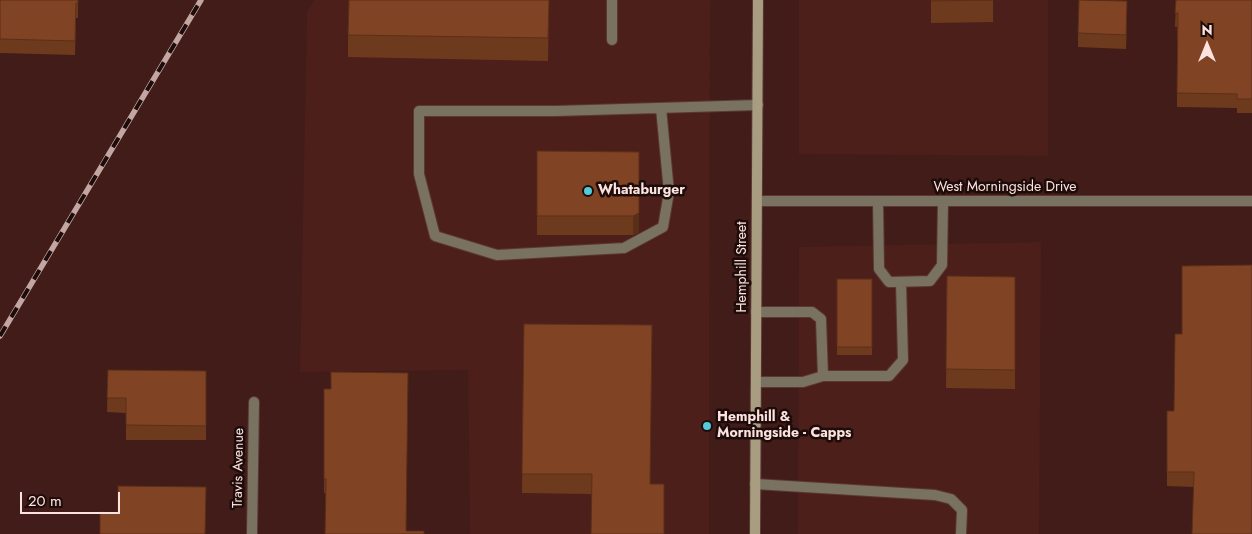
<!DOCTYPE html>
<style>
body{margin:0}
#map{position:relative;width:1252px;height:534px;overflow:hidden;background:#411c18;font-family:Jost,sans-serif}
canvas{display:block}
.north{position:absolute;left:1182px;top:20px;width:50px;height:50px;-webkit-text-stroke:4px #1d0c0a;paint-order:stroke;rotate:0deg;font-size:14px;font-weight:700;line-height:20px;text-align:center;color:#fde3df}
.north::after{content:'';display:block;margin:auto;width:18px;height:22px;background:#fde3df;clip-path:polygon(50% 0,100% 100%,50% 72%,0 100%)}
.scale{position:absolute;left:20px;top:492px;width:100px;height:22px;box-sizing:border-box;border:2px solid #fde3df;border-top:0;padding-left:6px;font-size:15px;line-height:18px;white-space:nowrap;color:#fde3df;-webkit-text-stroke:4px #1d0c0a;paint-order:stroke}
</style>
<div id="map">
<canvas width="1252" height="534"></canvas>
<div class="north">N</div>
<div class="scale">20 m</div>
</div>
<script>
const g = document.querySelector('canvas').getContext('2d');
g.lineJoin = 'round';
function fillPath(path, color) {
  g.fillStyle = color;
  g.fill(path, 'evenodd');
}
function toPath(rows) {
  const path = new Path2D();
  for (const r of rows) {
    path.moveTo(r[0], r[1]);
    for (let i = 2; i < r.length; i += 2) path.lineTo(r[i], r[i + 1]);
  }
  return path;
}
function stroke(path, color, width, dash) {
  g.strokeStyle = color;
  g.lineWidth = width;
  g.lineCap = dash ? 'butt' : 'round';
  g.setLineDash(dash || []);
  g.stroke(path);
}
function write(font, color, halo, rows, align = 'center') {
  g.font = font + ' Jost,sans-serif';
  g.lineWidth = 5;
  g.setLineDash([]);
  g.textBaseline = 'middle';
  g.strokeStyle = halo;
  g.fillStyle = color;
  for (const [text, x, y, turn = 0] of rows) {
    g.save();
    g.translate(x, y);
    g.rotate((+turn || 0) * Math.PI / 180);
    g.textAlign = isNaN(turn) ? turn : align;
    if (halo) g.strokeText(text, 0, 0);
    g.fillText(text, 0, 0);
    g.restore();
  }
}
fillPath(toPath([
 [314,0,710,0,709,534,470,534,468,370,300,372,307,12],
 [799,0,1048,0,1048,156,799,154],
 [1041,242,1039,534,798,534,799,247]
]), '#4d1f1b');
const service = toPath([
 [612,0,612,40],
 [661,108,669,192,663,227,624,248,497,255,435,236,419,174,419,111,556,111,758,105],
 [878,201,879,269,889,282,930,281,942,265,943,201],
 [823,376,889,376,903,360,901,282],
 [756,382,803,382,823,376,821,319,812,312,756,312],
 [755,484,935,495,951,499,962,510,961,534]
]);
const minor = toPath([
 [252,534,254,402]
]);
const tertiary = toPath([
 [757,201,1252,201]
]);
const secondary = toPath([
 [755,534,758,0]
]);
stroke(service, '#5b3834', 12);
stroke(minor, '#5b3834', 12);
stroke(tertiary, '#5b3834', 12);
stroke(secondary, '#5b3834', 12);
stroke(service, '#797261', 10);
stroke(minor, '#797261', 10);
stroke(tertiary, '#797261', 10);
stroke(secondary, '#a89c81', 10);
const rail = toPath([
 [0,336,201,0]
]);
stroke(rail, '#c3a6a2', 5.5);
stroke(rail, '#1d0c0a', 4, [11]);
fillPath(toPath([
 [0,0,78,0,78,18,76,18,75,55,0,53],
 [549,0,548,61,348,57,348,35],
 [931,0,993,0,993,22,931,23],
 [1176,0,1252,0,1252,113,1237,113,1237,108,1177,107,1177,27,1175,27],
 [1127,15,1126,49,1078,47,1078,33],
 [537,151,639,152,639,232,633,235,537,235],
 [1252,265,1194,487,1167,486,1167,411,1174,411,1182,334],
 [947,276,1015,277,1015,389,946,388],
 [837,279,872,279,872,355,837,355],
 [524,324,652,325,592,494,522,493],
 [108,370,206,371,206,440,126,440,126,413,107,412],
 [324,389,331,389,325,534,326,493,324,493]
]), '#6e3a1e');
fillPath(toPath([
 [1127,1,1127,15,1126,49,1126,35],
 [639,213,639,232,633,235,633,216]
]), '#5a2f18');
const building = toPath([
 [0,0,78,0,78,3,76,3,75,41,0,39,0,0],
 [349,0,549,0,548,38,348,35,349,0],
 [931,0,993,0,931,1,931,0],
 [1079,0,1127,1,1126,35,1078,33,1079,0],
 [1176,0,1252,0,1252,99,1237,99,1237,94,1177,93,1178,13,1175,13,1176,0],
 [537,151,639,152,639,213,633,216,537,216,537,151],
 [1252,265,1252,534,1192,534,1194,472,1167,472,1167,411,1174,411,1175,334,1182,334,1182,266,1252,265],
 [947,276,1015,277,1015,370,946,369,947,276],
 [837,279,872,279,872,347,837,347,837,279],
 [524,324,652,325,650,484,664,484,664,534,591,534,592,474,522,474,524,324],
 [108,370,206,371,206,426,126,425,126,398,107,398,108,370],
 [331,372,408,373,406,531,424,531,424,534,325,534,326,479,324,479,324,389,331,389,331,372],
 [118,486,206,487,205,534,100,534,100,512,118,513,118,486]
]);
fillPath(building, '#804323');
stroke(building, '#5a2f18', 1);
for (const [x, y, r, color] of [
 [588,191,5,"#53cbda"],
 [707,426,5,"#53cbda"]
]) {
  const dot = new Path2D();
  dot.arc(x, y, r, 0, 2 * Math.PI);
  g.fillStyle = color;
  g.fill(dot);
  stroke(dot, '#1d0c0a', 2);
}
write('14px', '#fde3df', '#1d0c0a', [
 ["West Morningside Drive",1005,188],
 ["Hemphill Street",743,267,-90],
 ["Travis Avenue",239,468,-89]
]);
write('bold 14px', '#fde3df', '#1d0c0a', [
 ["Whataburger",598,191],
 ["Hemphill &",717,418],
 ["Morningside - Capps",717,434]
], 'left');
</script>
